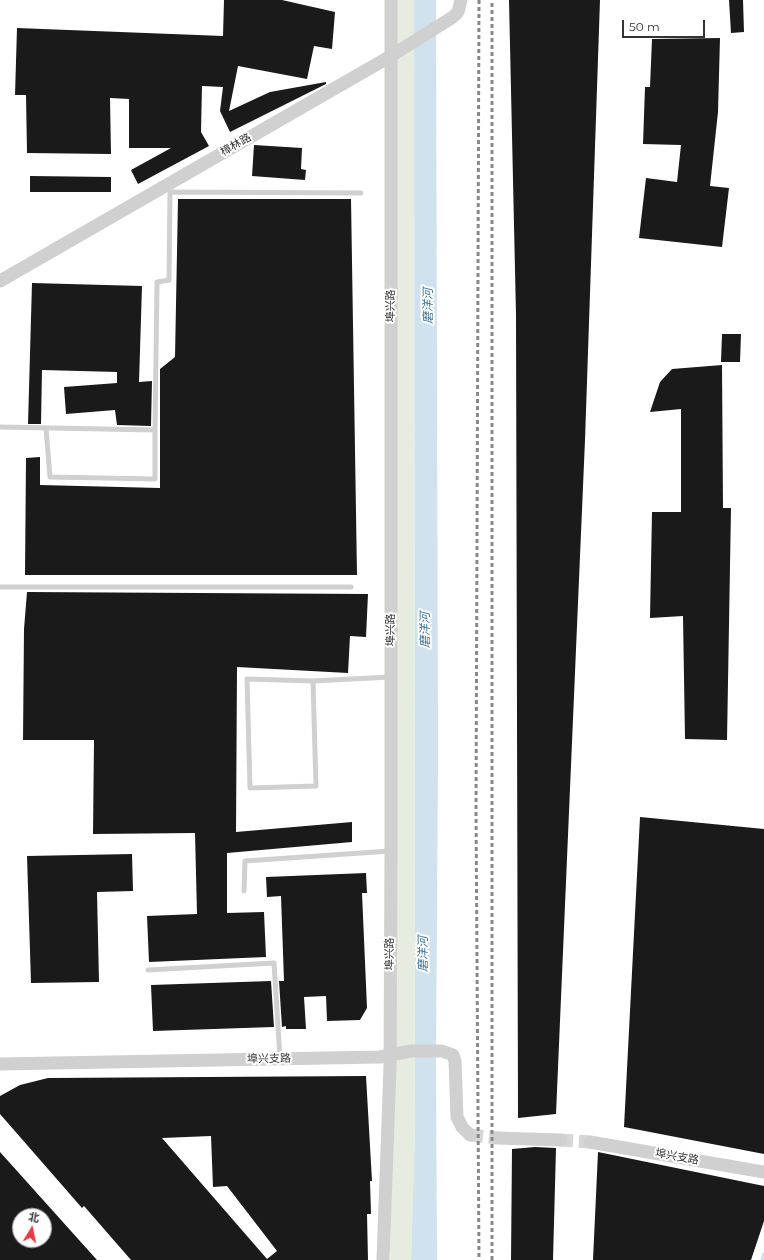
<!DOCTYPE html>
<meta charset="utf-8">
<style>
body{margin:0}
#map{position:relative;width:764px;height:1260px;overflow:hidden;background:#fff;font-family:Montserrat,"Noto Sans SC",sans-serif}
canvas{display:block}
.north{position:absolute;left:12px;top:1208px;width:40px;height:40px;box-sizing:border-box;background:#fff;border:1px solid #adadad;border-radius:50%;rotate:10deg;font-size:11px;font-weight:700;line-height:16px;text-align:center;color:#333}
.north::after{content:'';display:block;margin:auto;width:14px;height:18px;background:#e63946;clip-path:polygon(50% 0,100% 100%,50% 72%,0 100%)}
.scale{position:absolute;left:622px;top:20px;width:83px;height:18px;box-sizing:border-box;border:2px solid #333;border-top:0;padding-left:5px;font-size:12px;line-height:14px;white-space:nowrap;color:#333;-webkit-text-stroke:3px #fff;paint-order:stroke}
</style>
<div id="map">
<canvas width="764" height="1260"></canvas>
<div class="north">北</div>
<div class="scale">50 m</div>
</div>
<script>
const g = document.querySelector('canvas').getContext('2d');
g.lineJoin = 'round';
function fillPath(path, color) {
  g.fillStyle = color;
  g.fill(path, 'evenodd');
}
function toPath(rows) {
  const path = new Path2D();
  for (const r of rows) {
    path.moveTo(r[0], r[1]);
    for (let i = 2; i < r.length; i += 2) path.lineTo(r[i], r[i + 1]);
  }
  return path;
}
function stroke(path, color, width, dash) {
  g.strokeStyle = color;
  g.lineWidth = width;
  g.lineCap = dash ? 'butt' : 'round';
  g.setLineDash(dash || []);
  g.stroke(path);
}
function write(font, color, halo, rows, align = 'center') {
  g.font = font + ' Montserrat,"Noto Sans SC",sans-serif';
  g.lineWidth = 4;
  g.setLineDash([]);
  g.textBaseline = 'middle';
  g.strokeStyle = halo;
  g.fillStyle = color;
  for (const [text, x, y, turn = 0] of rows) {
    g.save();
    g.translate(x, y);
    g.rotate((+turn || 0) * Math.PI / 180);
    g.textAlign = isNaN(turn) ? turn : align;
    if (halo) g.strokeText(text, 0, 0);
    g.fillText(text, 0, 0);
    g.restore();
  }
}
fillPath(toPath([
 [394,0,414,0,415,1130,411,1260,390,1260,394,808]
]), '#e6ecdf');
fillPath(toPath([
 [414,0,436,0,438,755,436,1063,437,1260,411,1260,415,1130]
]), '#cfe2ee');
stroke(toPath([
 [762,1260,764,1254]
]), '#cfe2ee', 3.5);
fillPath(toPath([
 [224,0,282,0,335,12,332,49,314,46,307,79,238,66,229,111,270,92,326,82,326,84,230,132,220,111,223,87,202,86,201,132,209,146,138,184,131,170,171,148,129,148,129,99,110,98,111,154,27,153,26,95,15,95,17,28,223,36],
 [509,0,600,0,585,440,556,1114,518,1118,516,315],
 [729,0,743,0,744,32,731,33],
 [720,38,718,112,710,186,729,188,722,247,639,238,646,178,677,182,681,145,643,144,645,87,650,87,652,39],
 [254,145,302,148,301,169,306,170,305,180,252,176],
 [30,176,111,177,111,192,30,192],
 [178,199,351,199,357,575,25,575,26,458,40,457,40,485,160,488,160,369,175,357],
 [32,283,142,286,139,382,152,381,151,426,117,425,115,410,66,414,64,387,117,383,117,372,42,370,41,424,28,424],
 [722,334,741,334,740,362,721,362],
 [722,365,723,508,731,508,727,740,685,739,683,616,650,618,652,512,681,512,681,409,650,412,660,382,672,369],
 [27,592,368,594,366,637,350,636,348,673,237,667,236,832,352,822,352,842,227,853,227,913,264,912,266,957,149,962,147,916,197,914,195,833,93,834,94,740,23,740,24,629],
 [640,817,764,829,764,1154,624,1127],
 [132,854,133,891,97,892,99,982,31,983,27,856],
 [366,873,367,893,362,893,367,1008,360,1020,327,1021,326,996,304,997,306,1029,286,1029,286,1026,282,1027,279,981,284,981,281,896,267,897,266,877],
 [271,981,274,1027,153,1031,151,985],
 [366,1076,372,1181,370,1181,371,1214,367,1214,368,1260,131,1260,84,1206,82,1208,0,1114,0,1096,20,1085,48,1078],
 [211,1136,213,1187,227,1186,277,1251,267,1259,162,1138],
 [535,1147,556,1148,553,1260,511,1260,512,1149],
 [0,1152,97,1260,0,1260],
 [20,1216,44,1216,44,1240,20,1240],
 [598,1152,764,1186,764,1221,751,1260,593,1260]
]), '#1a1a1a');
stroke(toPath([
 [470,1135,497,1138],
 [560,1140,590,1142]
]), '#d6d6d6', 13, [13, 6]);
stroke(toPath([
 [0,427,155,430,157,282,169,280,170,192,361,193],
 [46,428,50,477,155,479,155,430],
 [0,587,351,587],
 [247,679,313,681,316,786,250,788,247,679],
 [313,681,390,677],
 [244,891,245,861,390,851],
 [148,970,274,963,280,1058]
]), '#d0d0d0', 5);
stroke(toPath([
 [0,281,391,56,453,17,458,12,461,0],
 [0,1064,380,1057,411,1051,442,1051,453,1055,455,1061,457,1117,462,1127,470,1135],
 [497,1138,560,1140],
 [590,1142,764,1172],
 [383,1260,390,1067,391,851,391,0]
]), '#d0d0d0', 13);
stroke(toPath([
 [479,0,476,810,479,1260],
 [492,1260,492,0]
]), '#888', 3, [4, 3]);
write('11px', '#333', '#fff', [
 ["樟林路",236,145,-30],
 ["埠兴路",391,306,-90],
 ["埠兴路",391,630,-90],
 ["埠兴路",390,954,-90],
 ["埠兴支路",269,1059,-1],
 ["埠兴支路",677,1157,10]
]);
write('italic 12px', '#3f7597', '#fff', [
 ["磨洋河",428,306,-90],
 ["磨洋河",425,630,-90],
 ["磨洋河",423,954,-90]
]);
</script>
